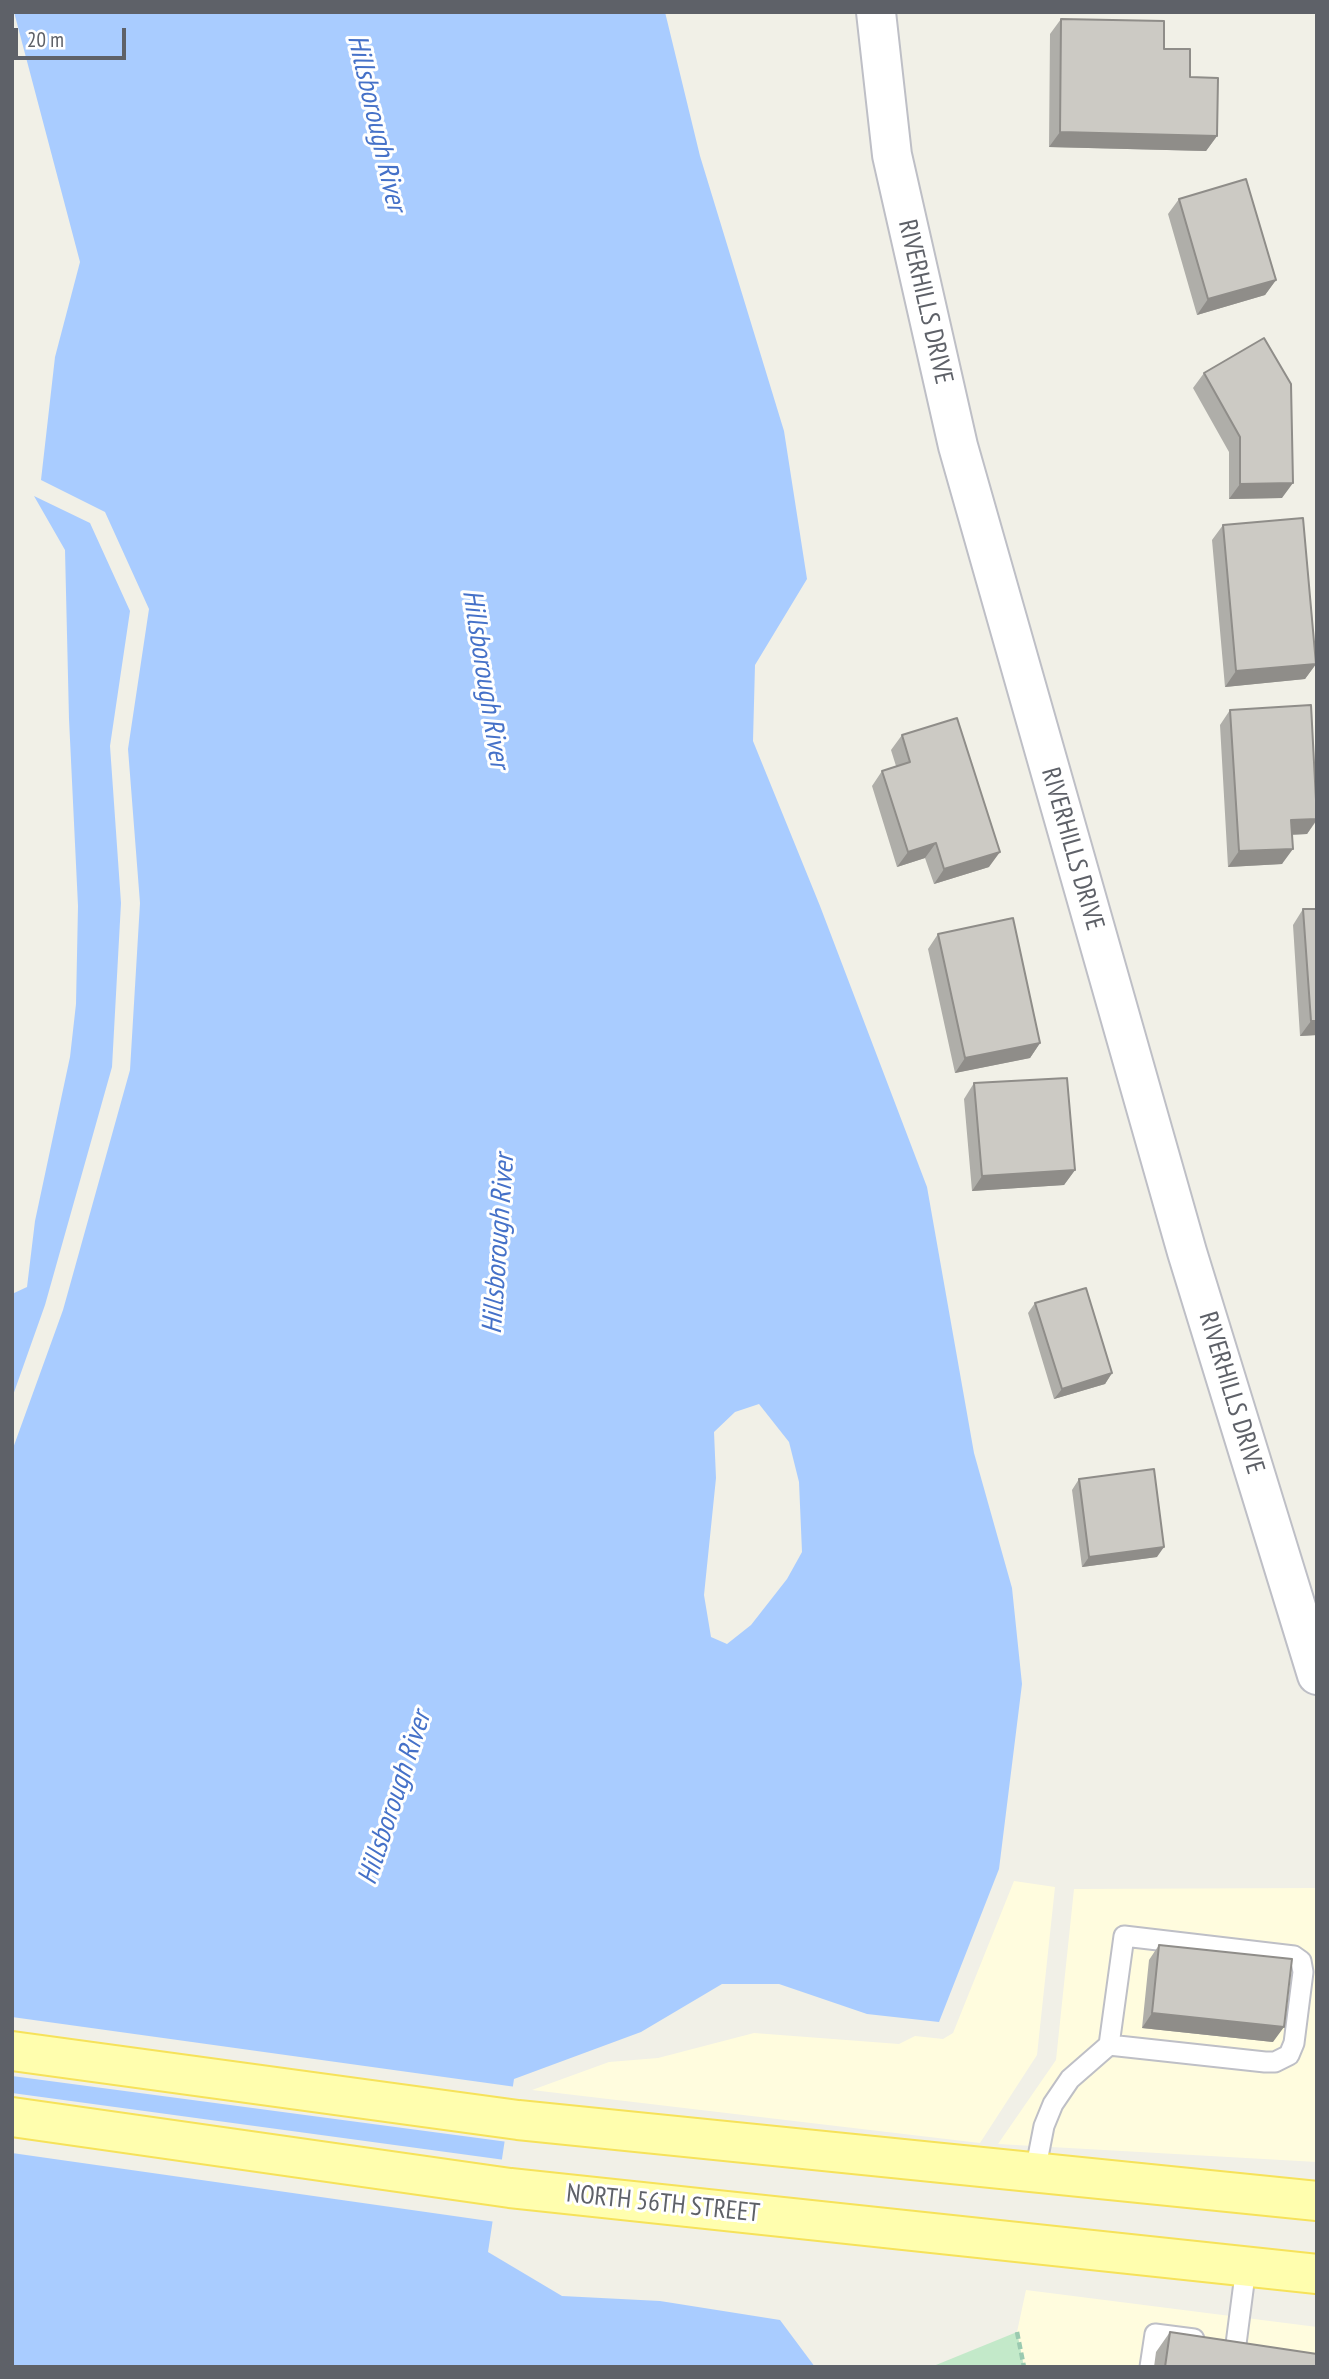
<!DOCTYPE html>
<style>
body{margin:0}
#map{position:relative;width:1329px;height:2379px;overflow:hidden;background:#f1f0e7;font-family:"PT Sans Narrow",sans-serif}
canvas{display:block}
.frame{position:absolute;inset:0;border:14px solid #5e6168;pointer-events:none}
.scale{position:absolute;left:14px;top:28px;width:112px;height:32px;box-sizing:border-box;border:4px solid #5e6168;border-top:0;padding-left:9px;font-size:21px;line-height:24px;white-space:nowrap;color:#5e6168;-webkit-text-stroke:5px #fff;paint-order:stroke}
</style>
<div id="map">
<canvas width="1329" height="2379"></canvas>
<div class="frame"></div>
<div class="scale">20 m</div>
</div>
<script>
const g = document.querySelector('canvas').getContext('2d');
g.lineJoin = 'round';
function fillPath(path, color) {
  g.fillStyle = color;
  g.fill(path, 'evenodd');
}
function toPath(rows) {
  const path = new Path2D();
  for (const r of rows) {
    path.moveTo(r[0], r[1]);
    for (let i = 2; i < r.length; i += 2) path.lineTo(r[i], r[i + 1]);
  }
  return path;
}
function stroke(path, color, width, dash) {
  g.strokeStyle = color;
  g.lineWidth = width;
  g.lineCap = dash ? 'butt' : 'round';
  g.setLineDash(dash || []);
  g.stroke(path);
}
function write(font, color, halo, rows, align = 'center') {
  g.font = font + ' "PT Sans Narrow",sans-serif';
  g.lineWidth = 6;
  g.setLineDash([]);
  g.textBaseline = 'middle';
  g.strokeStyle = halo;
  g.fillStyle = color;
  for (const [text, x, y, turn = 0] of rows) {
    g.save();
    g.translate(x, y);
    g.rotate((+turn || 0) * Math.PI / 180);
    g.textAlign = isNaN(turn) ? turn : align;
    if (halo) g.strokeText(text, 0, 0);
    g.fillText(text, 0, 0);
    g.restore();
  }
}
fillPath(toPath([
 [1014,1881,1055,1887,1037,2055,980,2143,532,2090,609,2062,658,2058,754,2033,899,2044,915,2036,943,2039,953,2033],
 [1317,1888,1317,2162,998,2144,1056,2060,1074,1889],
 [1026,2290,1317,2327,1317,2367,1024,2367,1017,2332]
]), '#fffcde');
fillPath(toPath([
 [1017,2332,1024,2367,931,2367]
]), '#c3e9c9');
fillPath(toPath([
 [14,12,665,12,700,156,784,431,807,579,755,665,753,741,820,906,927,1187,974,1453,1012,1588,1022,1684,999,1869,939,2022,867,2014,779,1984,722,1984,641,2032,514,2079,488,2252,562,2296,660,2301,780,2320,815,2367,12,2367,12,1451,63,1310,130,1070,140,903,128,749,149,609,105,512,41,480,55,357,80,262],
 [759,1404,789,1442,799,1482,802,1552,787,1579,751,1625,727,1644,711,1637,704,1595,716,1478,714,1432,735,1412],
 [34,496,90,523,130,611,110,746,121,903,112,1067,45,1305,12,1398,12,1294,27,1287,35,1221,70,1057,76,1004,78,906,69,719,65,550]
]), '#a9ccff');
fillPath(toPath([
 [12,2017,516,2087,508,2142,12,2076],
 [12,2093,505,2160,496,2222,12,2153]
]), '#f1f0e7');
const service = toPath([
 [1035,2172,1044,2126,1053,2104,1070,2079,1109,2045,1265,2062,1275,2062,1289,2055,1294,2043,1303,1972,1301,1961,1294,1956,1124,1936,1109,2045],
 [1236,2344,1246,2267],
 [1150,2367,1155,2334,1194,2339]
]);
const tertiary = toPath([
 [876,12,892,155,958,446,1187,1252,1317,1675]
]);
const primary = toPath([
 [12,2051,518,2120,1317,2201],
 [12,2117,510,2188,1317,2274]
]);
stroke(service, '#bebfc6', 23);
stroke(tertiary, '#bebfc6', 42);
stroke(primary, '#f6e25a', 42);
stroke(toPath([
 [1017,2332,1024,2367]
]), '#9bcab0', 4.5, [7, 3.5]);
stroke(service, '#fff', 19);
stroke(tertiary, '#fff', 38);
stroke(primary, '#fffeae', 38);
fillPath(toPath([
 [1061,19,1164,49,1190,77,1217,136,1206,151,1049,147,1050,34],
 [1179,199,1276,280,1265,295,1197,315,1168,214],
 [1204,373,1282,498,1229,499,1229,452,1193,388],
 [1223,525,1316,664,1305,679,1225,687,1212,540],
 [1230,710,1317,807,1317,820,1307,834,1292,835,1282,864,1228,867,1220,725],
 [902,735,989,867,934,884,925,858,897,867,872,786,882,771,896,766,891,750],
 [1303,909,1317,1035,1300,1036,1293,925],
 [938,934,1040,1043,1030,1058,955,1073,928,949],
 [974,1083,1075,1170,1064,1185,972,1191,964,1099],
 [1035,1303,1112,1373,1105,1384,1054,1399,1028,1313],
 [1079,1479,1157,1557,1082,1567,1072,1490],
 [1159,1945,1273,2042,1142,2028,1149,1960],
 [1170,2332,1317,2367,1154,2367,1156,2352]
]), '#afaea9');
fillPath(toPath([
 [1060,132,1217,136,1206,151,1049,147],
 [1276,280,1265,295,1197,315,1208,299],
 [1293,483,1282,498,1229,499,1240,484],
 [1316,664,1305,679,1225,687,1236,671],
 [1317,819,1307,834,1280,835,1291,820],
 [936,843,925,858,897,867,908,852],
 [1293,849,1282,864,1228,867,1239,851],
 [1000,852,989,867,934,884,944,869],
 [1311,1021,1317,1021,1317,1035,1300,1036],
 [1040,1043,1030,1058,955,1073,965,1058],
 [1075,1170,1064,1185,972,1191,982,1176],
 [1112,1373,1105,1384,1054,1399,1062,1389],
 [1164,1547,1157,1557,1082,1567,1089,1557],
 [1152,2013,1284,2027,1273,2042,1142,2028]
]), '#8f8d89');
const building = toPath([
 [1061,19,1164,21,1164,49,1190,49,1190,77,1218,78,1217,136,1060,132,1061,19],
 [1246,179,1276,280,1208,299,1179,199,1246,179],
 [1264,338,1291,384,1293,483,1240,484,1240,437,1204,373,1264,338],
 [1303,518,1316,664,1236,671,1223,525,1303,518],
 [1311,705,1317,819,1291,820,1293,849,1239,851,1230,710,1311,705],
 [957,718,1000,852,944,869,936,843,908,852,882,771,910,762,902,735,957,718],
 [1303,909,1317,909,1317,1021,1311,1021,1303,909],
 [1013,918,1040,1043,965,1058,938,934,1013,918],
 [1067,1078,1075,1170,982,1176,974,1083,1067,1078],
 [1086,1288,1112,1373,1062,1389,1035,1303,1086,1288],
 [1154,1469,1164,1547,1089,1557,1079,1479,1154,1469],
 [1159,1945,1292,1959,1284,2027,1152,2013,1159,1945],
 [1170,2332,1317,2354,1317,2367,1165,2367,1170,2332]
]);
fillPath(building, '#cccac4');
stroke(building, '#8f8d89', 2);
write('26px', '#5e6168', '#fff', [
 ["RIVERHILLS DRIVE",925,302,77],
 ["RIVERHILLS DRIVE",1072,849,74],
 ["RIVERHILLS DRIVE",1231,1393,73],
 ["NORTH 56TH STREET",663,2204,6]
]);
write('italic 28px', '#4571c8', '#fff', [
 ["Hillsborough River",376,123,77],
 ["Hillsborough River",485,679,81],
 ["Hillsborough River",499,1244,-86],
 ["Hillsborough River",395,1798,-72]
]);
</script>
